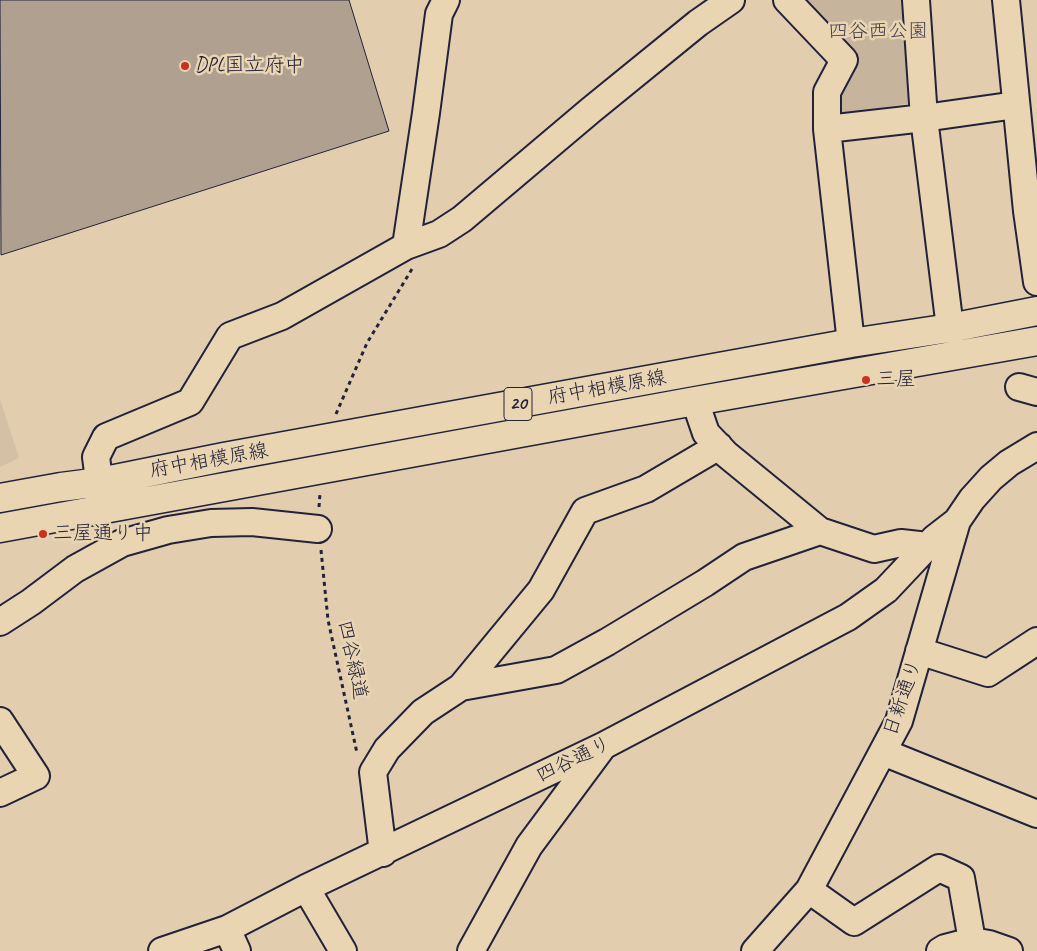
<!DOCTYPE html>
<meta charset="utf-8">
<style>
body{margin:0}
canvas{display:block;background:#e2ceae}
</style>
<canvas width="1037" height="951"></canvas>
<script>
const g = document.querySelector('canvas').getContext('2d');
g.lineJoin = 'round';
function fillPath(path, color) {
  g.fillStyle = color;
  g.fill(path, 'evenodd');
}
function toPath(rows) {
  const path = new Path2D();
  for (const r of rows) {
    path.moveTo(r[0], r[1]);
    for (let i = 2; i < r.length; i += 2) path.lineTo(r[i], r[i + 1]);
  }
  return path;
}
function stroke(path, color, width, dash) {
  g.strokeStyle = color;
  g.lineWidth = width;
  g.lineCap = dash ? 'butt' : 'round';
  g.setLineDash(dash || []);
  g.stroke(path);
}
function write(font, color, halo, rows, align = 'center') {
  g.font = font + ' Caveat,"Klee One",sans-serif';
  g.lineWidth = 5;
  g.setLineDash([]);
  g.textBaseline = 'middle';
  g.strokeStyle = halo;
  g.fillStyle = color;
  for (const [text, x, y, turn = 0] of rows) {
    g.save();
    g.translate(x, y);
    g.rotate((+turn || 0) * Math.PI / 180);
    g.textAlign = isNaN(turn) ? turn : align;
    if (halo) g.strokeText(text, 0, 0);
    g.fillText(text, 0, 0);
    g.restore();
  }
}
fillPath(toPath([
 [0,399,19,458,0,467]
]), '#d3c0a5');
fillPath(toPath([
 [803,0,909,0,912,103,840,114,841,84,857,55]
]), '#c6b49d');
const building = toPath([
 [0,0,349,0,389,131,1,255,0,0]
]);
fillPath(building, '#b0a090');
stroke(building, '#22223b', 1);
const minor = toPath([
 [787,0,844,60,827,92,827,129],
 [916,0,924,118,950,328],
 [1006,0,1027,211,1037,282],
 [406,246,426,113,439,14,446,0],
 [851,343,827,129,924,118,1016,105],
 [1019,387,1037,392],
 [695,401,706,433,726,454,820,531,874,549,901,543,928,546],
 [102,503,96,457,106,437,190,402,230,336,282,316,406,246,439,234,462,219,591,110,698,23,731,0],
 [0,622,31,602,75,569,122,543,168,530,211,523,252,522,318,529],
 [919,651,988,673,1037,641],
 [461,687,541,590,585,511,646,489,719,446],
 [0,721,36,776,0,793],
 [883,752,1037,814],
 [383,853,373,772,387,749,423,712,461,687,556,670,607,642,705,583,744,557,820,531],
 [306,888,343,951],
 [809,890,854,922,939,868,961,878,972,941],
 [227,929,237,951],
 [162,951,227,929,306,888,603,746,848,617,886,590,935,538,957,521],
 [471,951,529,846,601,749],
 [755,951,809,890,899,721,957,521,972,499,991,478,1009,463,1037,446],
 [940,951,945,948,972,941,989,944,1009,951]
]);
const major = toPath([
 [0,498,61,487,100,482,224,457,851,343,950,328,1037,311],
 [0,528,695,401,1037,341]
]);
stroke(minor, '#22223b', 30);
stroke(major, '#22223b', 31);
stroke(toPath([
 [336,414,367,343,412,269],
 [319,507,320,493],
 [321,550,328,620,357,753]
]), '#22223b', 3, [4, 4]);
stroke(minor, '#ead5b3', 26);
stroke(major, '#ead5b3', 28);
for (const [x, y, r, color] of [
 [185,66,5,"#c8321e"],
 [866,380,5,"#c8321e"],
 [43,534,5,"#c8321e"]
]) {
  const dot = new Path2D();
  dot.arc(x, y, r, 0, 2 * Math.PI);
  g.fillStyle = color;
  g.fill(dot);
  stroke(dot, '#ead5b3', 2);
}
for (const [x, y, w] of [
 [518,404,28]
]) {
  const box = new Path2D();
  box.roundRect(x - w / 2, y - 16.5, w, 33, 4);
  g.fillStyle = '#ead5b3';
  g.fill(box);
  stroke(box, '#22223b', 1);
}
write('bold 19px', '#22223b', null, [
 ["20",518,404]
]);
write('20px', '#433f4f', '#ead5b3', [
 ["四谷西公園",878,32]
]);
write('20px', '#22223b', '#ead5b3', [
 ["DPL国立府中",195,66],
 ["三屋",876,380],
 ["三屋通り中",53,534]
], 'left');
write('20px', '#22223b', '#ead5b3', [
 ["府中相模原線",607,388,-10],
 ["府中相模原線",209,461,-10],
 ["四谷緑道",352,660,78],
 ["日新通り",903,698,-71],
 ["四谷通り",574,760,-26]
]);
</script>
